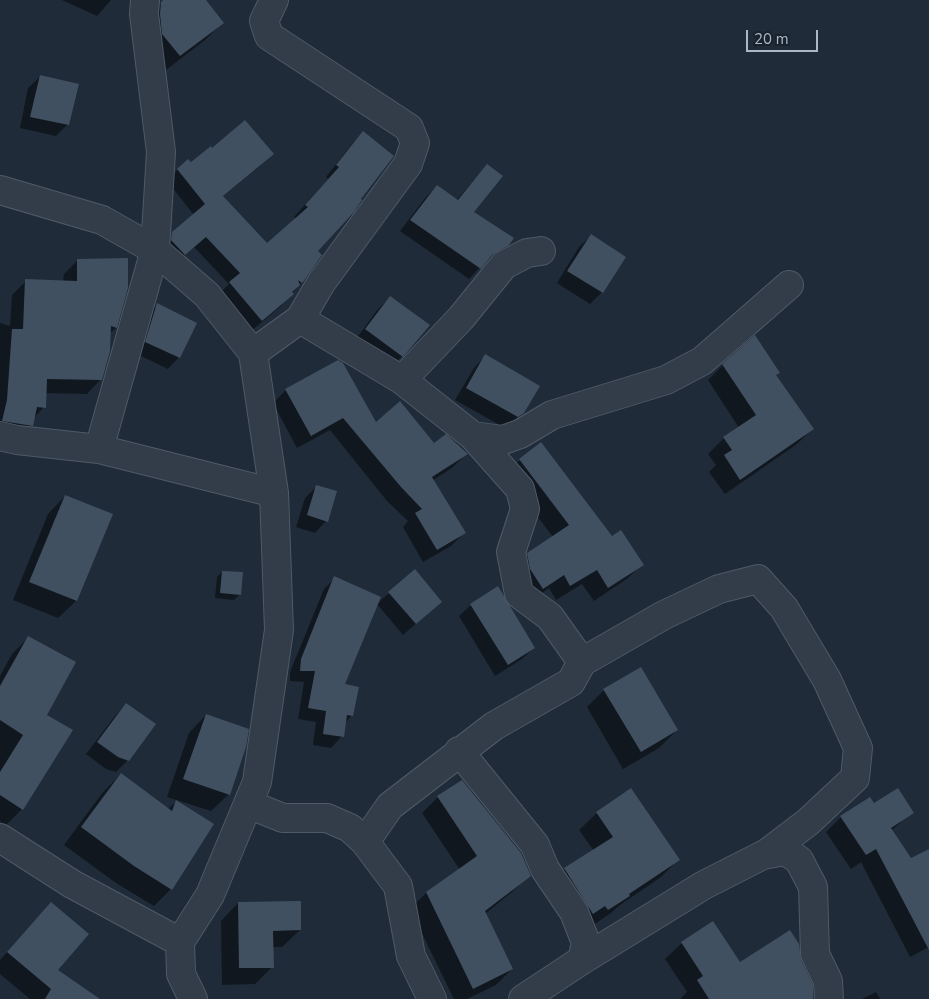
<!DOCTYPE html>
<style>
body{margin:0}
#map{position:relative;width:929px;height:999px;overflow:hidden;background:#1f2b39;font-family:"Nunito Sans",sans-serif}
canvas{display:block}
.scale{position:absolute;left:746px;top:30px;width:72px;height:22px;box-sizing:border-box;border:2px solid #acb7c6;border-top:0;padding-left:6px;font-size:15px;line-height:18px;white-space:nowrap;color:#acb7c6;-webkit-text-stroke:4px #18222d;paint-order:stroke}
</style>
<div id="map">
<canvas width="929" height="999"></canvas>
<div class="scale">20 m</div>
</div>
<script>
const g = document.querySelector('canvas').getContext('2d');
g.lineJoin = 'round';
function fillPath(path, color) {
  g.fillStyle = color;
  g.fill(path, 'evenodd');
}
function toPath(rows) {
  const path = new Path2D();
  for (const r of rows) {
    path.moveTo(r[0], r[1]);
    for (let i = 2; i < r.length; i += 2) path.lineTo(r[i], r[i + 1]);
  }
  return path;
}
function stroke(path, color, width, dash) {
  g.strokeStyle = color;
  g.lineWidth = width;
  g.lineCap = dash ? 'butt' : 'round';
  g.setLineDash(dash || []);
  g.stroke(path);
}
fillPath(toPath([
 [62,0,111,0,97,16],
 [165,0,205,0,222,23,205,40,162,73,144,21],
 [40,77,68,124,56,136,20,128,28,88],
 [363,133,316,251,302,282,281,306,250,332,218,295,229,284,194,247,173,265,161,245,194,215,167,181,178,169,190,164,261,165,222,197,266,245,297,219,294,217,328,179,326,177,352,144],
 [487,165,472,213,508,244,497,255,484,263,469,279,400,231,426,197,437,186,456,201],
 [591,236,625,257,602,292,590,304,557,283,579,247],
 [78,260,127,288,116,328,109,334,101,379,87,394,45,393,44,407,33,419,31,425,17,440,0,436,0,323,10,326,12,295,26,281,63,282,64,274],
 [390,297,402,356,390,368,354,342,378,309],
 [157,305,179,357,168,369,135,353,146,317],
 [485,356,523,413,505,428,455,400,474,368],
 [723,365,812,429,797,444,725,494,709,472,716,465,708,454,724,438,739,428,708,380],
 [286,390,375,424,466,454,453,467,432,481,464,533,451,546,423,562,403,527,408,521,387,501,330,430,297,448,273,403],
 [541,444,611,537,642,564,628,578,594,601,582,584,556,600,549,588,529,602,514,568,528,554,553,537,505,474,520,460],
 [317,486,326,521,315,533,296,527,305,498],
 [65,496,111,514,76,601,58,618,13,600,48,514],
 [222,572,240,594,234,600,215,598,217,577],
 [335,578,343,685,352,715,345,723,342,736,331,748,313,745,316,722,298,719,304,682,290,681,290,672,324,589],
 [389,593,441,602,403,635,377,604],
 [471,605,534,648,522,659,495,676,459,616],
 [28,638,46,715,22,809,6,825,0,821,0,676,12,654],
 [604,690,677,730,659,748,623,769,587,707],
 [126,704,128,760,116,772,106,769,86,754,115,716],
 [206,715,229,794,211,811,167,797,189,733],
 [121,774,168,809,177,801,171,889,154,906,116,883,64,845,103,792],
 [438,797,529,875,513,891,485,914,512,969,496,985,467,999,454,999,410,909,426,893,460,870,422,813],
 [874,805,912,812,891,831,911,860,929,861,929,947,910,957,861,862,851,869,826,832,841,817],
 [597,813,678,860,661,877,620,905,611,913,590,927,548,886,565,869,594,851,579,830],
 [51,903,57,970,98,999,30,999,0,974,0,960],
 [238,903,300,930,282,947,272,947,272,967,255,984,222,985,221,921],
 [682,943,740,964,800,961,812,999,682,999,681,998,687,992,665,959],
 [876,992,880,999,862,999]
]), '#0007');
fillPath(toPath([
 [163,0,206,0,224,23,180,56,162,34,160,14,161,2],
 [40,75,79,84,69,125,30,117],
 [245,120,274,154,223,196,267,243,308,207,305,205,339,167,336,165,363,131,394,156,361,199,362,200,354,212,318,251,322,255,303,282,302,283,298,280,300,285,292,292,294,294,262,321,229,282,240,273,206,237,185,255,171,240,172,232,205,204,177,169,188,159,191,162,211,146,212,148],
 [487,164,503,176,474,212,514,238,509,245,492,255,481,269,410,220,437,185,458,200],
 [591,234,626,257,603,293,567,271],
 [128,258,128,288,117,328,111,326,110,351,102,380,47,379,46,408,37,407,33,426,2,421,7,400,12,329,23,329,25,279,77,281,77,259],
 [390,296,430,325,403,357,365,329],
 [157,303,197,323,180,358,145,342],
 [755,335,780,373,776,375,814,429,740,480,724,455,732,450,723,437,756,415,722,364],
 [485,354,540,386,524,413,518,417,466,388],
 [338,360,343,363,376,422,400,401,434,443,446,434,468,454,432,477,466,533,437,550,415,513,422,509,401,487,343,418,311,436,285,389],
 [541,442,612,536,621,530,644,565,608,588,597,570,570,586,564,575,543,589,530,569,527,553,569,525,519,459],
 [316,485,337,491,328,522,307,515],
 [65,495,113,514,77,601,29,582],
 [415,569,442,602,416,624,388,592],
 [222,571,243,572,241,595,220,593],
 [334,576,381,597,345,684,359,687,353,716,347,715,344,737,323,734,326,711,308,708,315,671,300,671,301,659],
 [498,586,535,648,508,665,470,604],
 [28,636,76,662,47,715,73,730,23,810,0,795,0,772,23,735,0,720,0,686],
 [641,667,678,730,641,752,603,689],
 [126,703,156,724,129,761,118,757,97,742],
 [206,714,249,729,246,747,230,795,183,779],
 [121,773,172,811,176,800,214,824,172,890,134,866,81,827],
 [462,780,521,853,531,876,485,911,513,969,473,989,426,892,477,856,437,796],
 [631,788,680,860,629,894,630,896,608,910,605,906,593,914,564,868,613,837,596,812],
 [898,788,914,813,891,828,911,858,929,849,929,950,876,849,866,855,840,816,870,797,874,803],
 [301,901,301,930,273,931,274,968,239,968,238,902],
 [51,902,89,934,58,970,100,999,45,999,51,989,7,952],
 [713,921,740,962,790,930,799,944,801,960,813,985,813,999,709,999,697,980,703,976,681,942]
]), '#415061');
const minor = toPath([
 [0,190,102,220,155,250,207,295,253,353,274,493,279,630,257,782,210,895,180,942,181,974,193,999],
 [300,319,402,380,473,436,520,489,525,509,511,552,519,594,550,617,582,662],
 [253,353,300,319,321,283,408,164,415,143,409,128,269,36,264,21,274,0],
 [402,380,461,318,504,265,527,253,541,251],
 [0,436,17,440,99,449,274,493],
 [473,436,503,440,520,434,552,415,666,380,702,361,789,285],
 [99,449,155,250,161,152,144,14,145,0],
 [459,751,535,845,545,869,574,912,586,943,582,960],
 [248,804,283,818,327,818,350,828,365,842,398,886,411,956,432,999],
 [0,838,72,884,180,942],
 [365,842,390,806,494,726,571,682,582,662,664,615,719,589,758,579,784,608,827,680,858,748,855,778,808,822,766,854],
 [523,999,582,960,704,885,763,855,785,851,799,860,813,887,815,954,828,981,829,999]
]);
stroke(minor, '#505a67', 30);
stroke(minor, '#323d49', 28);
</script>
